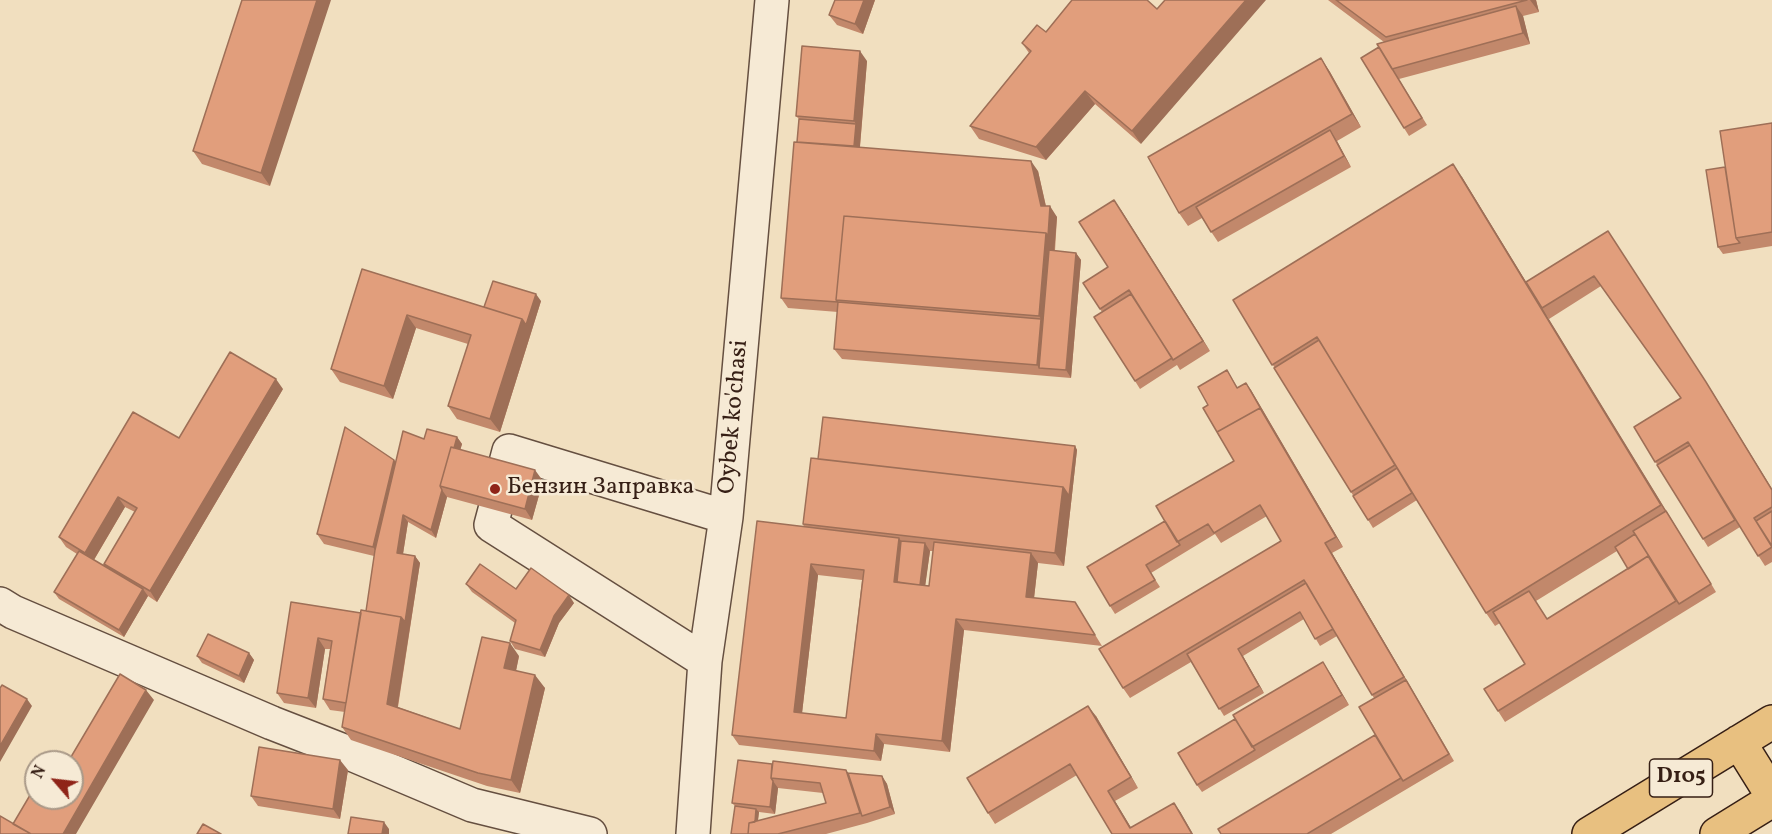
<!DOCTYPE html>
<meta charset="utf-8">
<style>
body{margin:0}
#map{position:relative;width:1772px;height:834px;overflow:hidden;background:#f1dfbf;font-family:Vollkorn,serif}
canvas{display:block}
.north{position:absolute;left:24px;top:750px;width:60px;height:60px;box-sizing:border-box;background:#f6ead5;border:2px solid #a99988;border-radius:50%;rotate:298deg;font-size:16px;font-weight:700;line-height:24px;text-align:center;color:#361f15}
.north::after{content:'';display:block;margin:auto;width:21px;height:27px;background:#8f2418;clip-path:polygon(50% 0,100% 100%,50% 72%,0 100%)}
</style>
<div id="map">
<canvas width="1772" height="834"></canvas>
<div class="north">N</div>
</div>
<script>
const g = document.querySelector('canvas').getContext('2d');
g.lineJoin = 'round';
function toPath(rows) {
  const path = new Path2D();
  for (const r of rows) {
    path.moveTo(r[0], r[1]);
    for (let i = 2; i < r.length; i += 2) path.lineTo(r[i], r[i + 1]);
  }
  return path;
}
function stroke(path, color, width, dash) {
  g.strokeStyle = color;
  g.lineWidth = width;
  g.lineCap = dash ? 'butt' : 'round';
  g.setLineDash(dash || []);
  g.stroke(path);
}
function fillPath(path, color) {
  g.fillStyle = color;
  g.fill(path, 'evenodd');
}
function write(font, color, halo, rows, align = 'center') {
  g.font = font + ' Vollkorn,serif';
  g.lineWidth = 5;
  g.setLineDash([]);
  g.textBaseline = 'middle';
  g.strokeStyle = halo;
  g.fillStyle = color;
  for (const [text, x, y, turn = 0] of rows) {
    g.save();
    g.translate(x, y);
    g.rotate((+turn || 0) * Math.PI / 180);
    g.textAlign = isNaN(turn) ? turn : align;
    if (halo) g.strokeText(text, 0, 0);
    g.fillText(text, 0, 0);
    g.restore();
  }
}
const minor = toPath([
 [504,470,509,451,726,517],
 [495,510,491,525,705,661],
 [0,604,13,612,272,723,349,753,472,805,590,834],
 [693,834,705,661,726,517,772,0]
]);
const highway = toPath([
 [1739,742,1772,795],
 [1589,834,1772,722],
 [1717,834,1772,800]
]);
stroke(minor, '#654f40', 36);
stroke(highway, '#361f15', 36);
stroke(minor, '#f6ead5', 33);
stroke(highway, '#e8c080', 33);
fillPath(toPath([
 [242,0,270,186,202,164,193,151],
 [875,0,863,34,837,25,829,15],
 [1072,0,1141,144,1095,104,1046,160,979,139,970,126,1029,53,1022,43,1046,32],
 [1328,0,1536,0,1539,12,1523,16,1530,44,1399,79,1427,125,1409,136,1404,128,1379,47,1384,42],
 [1321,58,1330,72,1361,127,1337,141,1351,167,1218,242,1202,218,1188,226,1179,213],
 [867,61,860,147,1038,171,1046,206,1057,217,1055,251,1076,253,1081,260,1071,378,842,359,834,349,838,312,788,308,781,298,797,142,799,119,796,116],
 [1772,123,1772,246,1723,254,1718,247,1725,167],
 [1462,177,1526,282,1615,242,1713,393,1772,489,1772,562,1765,566,1740,527,1708,547,1634,427,1681,398,1601,286,1549,319,1544,312,1716,592,1505,722,1498,711,1525,664,1500,623,1495,626,1486,613,1417,500,1373,528,1351,492,1233,300],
 [1617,551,1628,569,1547,619,1536,601],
 [1121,210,1210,351,1180,370,1177,365,1140,389,1135,381,1102,312,1083,283,1108,267],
 [362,269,484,307,541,301,500,432,457,419,448,406,468,344,416,328,393,399,340,382,331,369],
 [1227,370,1238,388,1246,383,1251,390,1343,547,1332,553,1454,761,1331,834,1221,834,1375,735,1374,698,1337,636,1320,646,1304,619,1243,656,1264,693,1224,716,1191,662,1130,698,1123,688,1281,541,1267,516,1221,543,1215,534,1151,573,1160,587,1115,614,1110,606,1165,521,1234,461],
 [283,389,157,602,148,596,124,637,59,599,54,592,77,554,66,547,59,537,179,438],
 [125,507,135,512,104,564,106,567,94,560],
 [457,437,462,444,460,450,543,481,532,520,447,497,436,538,408,522,403,554,415,556,420,563,398,707,460,729,519,656,516,670,545,688,520,793,487,786,351,740,342,727,345,712,330,710,323,699,330,649,325,649,316,708,284,703,277,693,291,602,361,613,366,611,374,556,324,544,317,534,394,460,396,463,424,439],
 [1075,446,1077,450,1064,566,1038,563,1034,598,1075,602,1102,646,964,630,950,752,884,744,881,761,739,745,732,735,804,527,803,524,818,459],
 [930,551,933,551,929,586,925,585],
 [818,575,862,580,846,718,802,713],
 [466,584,516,589,574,603,559,623,545,657,515,649,510,641,515,623,472,592],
 [249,653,254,660,244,683,202,663,197,656],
 [1330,673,1349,705,1202,792,1197,785],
 [1096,716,1138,788,1115,801,1131,828,1174,803,1181,813,1112,834,1077,775,995,824,988,813],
 [772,764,846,770,848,773,882,776,887,784,895,814,867,823,826,834,731,834,735,806,732,803],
 [778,788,823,793,826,803,758,821,759,812,775,814],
 [348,770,340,819,258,806,251,796]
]), '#c2886b');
fillPath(toPath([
 [317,0,331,0,270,186,261,173],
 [864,0,875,0,863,34,855,24],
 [1246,0,1266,0,1141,144,1132,131],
 [1530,0,1536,0,1539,12],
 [1516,6,1523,16,1530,44,1523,33],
 [860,51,867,61,859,157,854,149,856,124,854,121],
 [1321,58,1330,72,1361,127,1352,114],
 [1085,91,1095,104,1046,160,1036,147],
 [1330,130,1337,141,1351,167,1344,156],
 [1031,161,1038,171,1048,216,1041,206],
 [1453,164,1462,177,1716,592,1661,505],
 [1114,200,1121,210,1210,351,1203,341],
 [1050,206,1057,217,1048,329,1039,316,1046,233],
 [1615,242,1713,393,1772,489,1772,490],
 [1076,253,1081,260,1071,378,1066,370],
 [536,294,541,301,500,432,490,419,522,319],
 [407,315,416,328,393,399,384,386],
 [1041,319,1048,329,1039,368,1037,365],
 [276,379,283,389,157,602,150,591],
 [1246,383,1251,390,1343,547,1336,537],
 [457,437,462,444,449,489,443,487],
 [1075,446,1077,450,1064,566,1055,553,1063,487],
 [394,460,401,470,380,557,373,547],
 [535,470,543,481,532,520,525,509],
 [442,490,447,497,436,538,431,530],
 [118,497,125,507,92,563,85,553],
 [403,515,408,522,402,560,397,553],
 [899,538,906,548,902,586,894,582],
 [925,543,930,551,924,595,919,587],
 [1325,543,1332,553,1454,761,1404,677],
 [1031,553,1038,563,1033,607,1026,597],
 [415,556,420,563,396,717,387,704,401,617],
 [811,564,818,575,801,722,794,712],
 [143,589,148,596,124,637,119,630],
 [569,595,574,603,559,623,545,657,540,650,554,616],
 [956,619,964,630,950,752,942,741],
 [318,638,325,649,316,708,308,698],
 [510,643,519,656,514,681,504,668],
 [1238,649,1243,656,1264,693,1259,686],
 [249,653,254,660,244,683,239,676],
 [1323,662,1330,673,1349,705,1342,695],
 [535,675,545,688,520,793,511,780],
 [146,690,154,700,76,834,63,834],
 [27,699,32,706,0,762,0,746],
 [1088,706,1096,716,1138,788,1131,777],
 [876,734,884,744,881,761,874,751],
 [340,760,348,770,340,819,333,809],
 [846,770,853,780,862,816,860,813],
 [882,776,887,784,895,814,890,807],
 [773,781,778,788,775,814,770,807],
 [1108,791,1115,801,1135,834,1130,828],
 [1174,803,1181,813,1193,834,1192,834],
 [756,809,759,812,756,834,753,834],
 [384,822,389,829,389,834,382,834]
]), '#9e6f57');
const building = toPath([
 [242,0,317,0,261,173,193,151,242,0],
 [835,0,864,0,855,24,829,15,835,0],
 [1072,0,1147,0,1157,9,1165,0,1246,0,1132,131,1085,91,1036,147,970,126,1031,51,1022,43,1037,25,1046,32,1072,0],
 [1336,0,1527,0,1386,37,1336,0],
 [1516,6,1523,33,1392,69,1377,44,1516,6],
 [802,46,860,51,854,121,796,116,802,46],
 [1379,47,1422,118,1404,128,1361,58,1379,47],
 [1321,58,1352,114,1179,213,1148,157,1321,58],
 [799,119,856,124,854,146,797,142,799,119],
 [1772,123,1772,232,1736,238,1720,131,1772,123],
 [1330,130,1344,156,1211,232,1196,207,1330,130],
 [794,142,1031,161,1041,206,1050,206,1048,236,1046,233,844,216,836,300,838,302,781,298,794,142],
 [1453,164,1661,505,1486,613,1317,337,1272,365,1233,300,1453,164],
 [1725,167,1736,238,1740,243,1718,247,1706,170,1725,167],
 [1114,200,1203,341,1173,360,1129,290,1100,309,1083,283,1108,267,1079,222,1114,200],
 [844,216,1046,233,1039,316,836,300,844,216],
 [1608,231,1706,382,1772,490,1772,507,1754,518,1772,547,1758,556,1688,442,1655,462,1634,427,1681,398,1594,276,1542,308,1526,282,1608,231],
 [1049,250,1076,253,1066,370,1039,368,1049,250],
 [362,269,522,319,490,419,448,406,471,335,407,315,384,386,331,369,362,269],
 [493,281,536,294,526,325,522,319,484,307,493,281],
 [1131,294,1172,358,1135,381,1094,317,1131,294],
 [838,302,1041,319,1037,365,834,349,838,302],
 [1319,340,1395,465,1351,492,1274,368,1319,340],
 [230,352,276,379,150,591,104,564,137,508,118,497,85,553,59,537,133,412,179,438,230,352],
 [1227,370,1237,388,1246,383,1262,411,1260,408,1217,432,1203,408,1208,405,1198,387,1227,370],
 [1260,408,1336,537,1325,543,1404,677,1372,695,1304,580,1123,688,1099,649,1281,541,1260,505,1214,533,1208,524,1177,542,1156,506,1234,461,1217,432,1260,408],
 [823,417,1075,446,1069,496,1063,487,818,459,823,417],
 [345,427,394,460,373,547,317,534,345,427],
 [427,429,457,437,454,448,451,447,440,486,442,490,431,530,403,515,397,553,415,556,405,622,401,617,366,611,375,550,403,431,424,439,427,429],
 [1690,445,1735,520,1703,539,1657,465,1690,445],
 [451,447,535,470,525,509,440,486,451,447],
 [811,458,1063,487,1055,553,803,524,811,458],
 [1397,468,1412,493,1368,520,1353,496,1397,468],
 [1666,511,1711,584,1679,604,1633,531,1666,511],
 [1772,511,1772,546,1756,521,1772,511],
 [757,521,899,538,894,582,929,586,934,542,1031,553,1026,597,1075,602,1095,635,956,619,942,741,876,734,874,751,732,735,757,521],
 [811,564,864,570,846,718,794,712,811,564],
 [1165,521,1180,545,1146,565,1155,580,1110,606,1087,567,1165,521],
 [1635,534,1652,561,1648,556,1628,569,1615,547,1635,534],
 [901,541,925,543,920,585,897,582,901,541],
 [79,551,143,589,119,630,54,592,79,551],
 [1648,556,1676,601,1498,711,1484,689,1525,664,1493,612,1529,591,1547,619,1648,556],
 [480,564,516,589,531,568,569,595,554,616,540,650,510,641,516,620,466,584,480,564],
 [1306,583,1333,629,1315,639,1300,612,1238,649,1259,686,1219,709,1187,654,1306,583],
 [291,602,361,613,346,703,323,699,332,641,318,638,308,698,277,693,291,602],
 [361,610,401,617,387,704,460,729,482,637,510,643,504,668,535,675,511,780,478,773,342,727,361,610],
 [208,634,249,653,239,676,197,656,208,634],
 [1323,662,1342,695,1252,747,1233,715,1323,662],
 [120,674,146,690,63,834,31,834,13,824,36,785,36,798,72,798,72,762,68,762,120,674],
 [1406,680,1449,754,1403,781,1359,707,1406,680],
 [2,685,27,699,0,746,0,688,2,685],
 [1088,706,1131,777,1108,791,1130,828,1174,803,1192,834,1112,834,1070,764,988,813,967,778,1088,706],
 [1235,719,1255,750,1197,785,1178,753,1235,719],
 [1375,735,1401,778,1307,834,1221,834,1218,829,1375,735],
 [259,747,340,760,333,809,251,796,259,747],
 [738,760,772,764,771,778,773,781,770,807,732,803,738,760],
 [773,761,846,770,860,813,778,834,748,834,749,823,826,803,820,783,771,778,773,761],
 [848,773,882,776,890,807,862,816,848,773],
 [735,806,756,809,755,822,749,823,748,834,731,834,735,806],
 [0,816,31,834,0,834,0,816],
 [351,817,384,822,382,834,348,834,351,817],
 [203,824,221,834,197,834,203,824]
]);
fillPath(building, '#e19e7c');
stroke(building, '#9e6f57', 1.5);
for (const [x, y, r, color] of [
 [495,489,6,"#8f2418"]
]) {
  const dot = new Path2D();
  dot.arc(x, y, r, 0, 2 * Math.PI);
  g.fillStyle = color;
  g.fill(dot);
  stroke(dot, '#f6ead5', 2);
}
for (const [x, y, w] of [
 [1681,778,63]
]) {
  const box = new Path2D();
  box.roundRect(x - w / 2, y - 19, w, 38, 4.5);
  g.fillStyle = '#f6ead5';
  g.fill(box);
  stroke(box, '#361f15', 1.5);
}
write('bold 22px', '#361f15', null, [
 ["D105",1681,778]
]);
write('24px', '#361f15', '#f6ead5', [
 ["Oybek ko'chasi",735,417,-85]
]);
write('24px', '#361f15', '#f6ead5', [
 ["Бензин Заправка",507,489]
], 'left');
</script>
